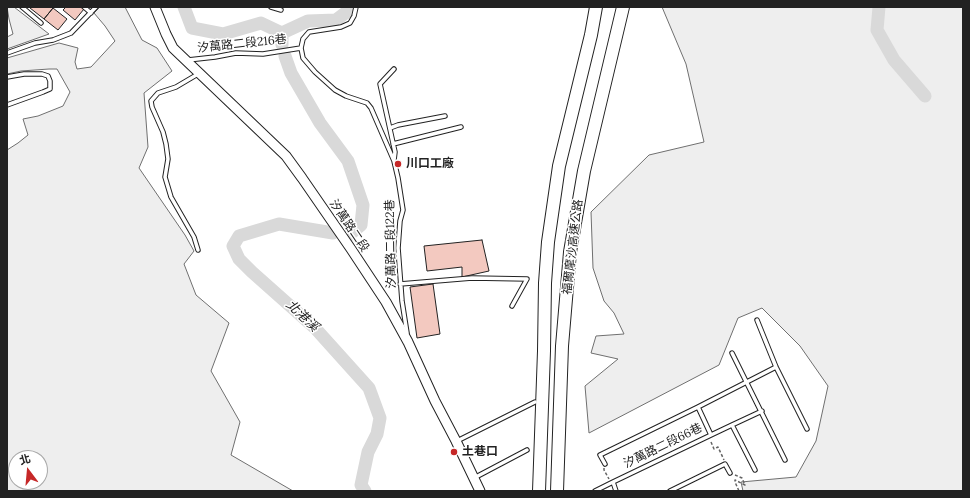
<!DOCTYPE html>
<meta charset="utf-8">
<style>
body{margin:0}
#map{position:relative;width:970px;height:498px;overflow:hidden;background:#fff;font-family:Lora,"Noto Sans TC",serif}
canvas{display:block}
.frame{position:absolute;inset:0;border:8px solid #222;pointer-events:none}
.north{position:absolute;left:8px;top:450px;width:40px;height:40px;box-sizing:border-box;background:#fff;border:1px solid #a7a7a7;border-radius:50%;rotate:344deg;font-size:11px;font-weight:700;line-height:16px;text-align:center;color:#222}
.north::after{content:'';display:block;margin:auto;width:14px;height:18px;background:#c62828;clip-path:polygon(50% 0,100% 100%,50% 72%,0 100%)}
</style>
<div id="map">
<canvas width="970" height="498"></canvas>
<div class="frame"></div>
<div class="north">北</div>
</div>
<script>
const g = document.querySelector('canvas').getContext('2d');
g.lineJoin = 'round';
function fillPath(path, color) {
  g.fillStyle = color;
  g.fill(path, 'evenodd');
}
function toPath(rows) {
  const path = new Path2D();
  for (const r of rows) {
    path.moveTo(r[0], r[1]);
    for (let i = 2; i < r.length; i += 2) path.lineTo(r[i], r[i + 1]);
  }
  return path;
}
function stroke(path, color, width, dash) {
  g.strokeStyle = color;
  g.lineWidth = width;
  g.lineCap = dash ? 'butt' : 'round';
  g.setLineDash(dash || []);
  g.stroke(path);
}
function write(font, color, halo, rows, align = 'center') {
  g.font = font + ' Lora,"Noto Sans TC",serif';
  g.lineWidth = 3;
  g.setLineDash([]);
  g.textBaseline = 'middle';
  g.strokeStyle = halo;
  g.fillStyle = color;
  for (const [text, x, y, turn = 0] of rows) {
    g.save();
    g.translate(x, y);
    g.rotate((+turn || 0) * Math.PI / 180);
    g.textAlign = isNaN(turn) ? turn : align;
    if (halo) g.strokeText(text, 0, 0);
    g.fillText(text, 0, 0);
    g.restore();
  }
}
const green = toPath([
 [7,7,14,7,49,34,7,49,7,37,13,34,9,19,7,7],
 [100,7,125,7,142,40,157,48,172,71,144,93,148,147,139,168,185,235,194,251,184,264,196,295,229,323,211,371,240,422,231,455,293,491,7,491,7,150,18,143,28,135,23,119,38,116,63,106,70,92,57,69,49,69,21,71,7,74,7,58,59,43,78,48,75,62,77,69,91,67,115,41,105,26,94,13,100,7],
 [16,458,40,458,40,482,16,482,16,458],
 [662,7,963,7,963,491,743,491,741,482,796,477,816,441,828,386,800,346,762,308,738,318,719,365,589,433,585,386,618,359,591,353,596,336,624,334,614,313,604,301,593,268,591,212,649,155,704,142,686,64,662,7]
]);
fillPath(green, '#eee');
stroke(green, '#6f6f6f', 1);
stroke(toPath([
 [184,7,192,28,223,34,261,23,282,33,282,45],
 [879,7,877,30,894,60,925,96],
 [282,33,308,21,336,20,348,11,349,7],
 [285,56,291,73,320,123,348,161,363,205,361,225,349,235],
 [333,233,279,224,239,236,233,246,239,259,252,272,315,328,369,388,380,418,377,434,368,452,361,485,365,491]
]), '#d9d9d9', 13);
const building = toPath([
 [31,7,51,7,53,8,44,19,30,8,31,7],
 [66,7,81,7,84,9,75,20,63,10,66,7],
 [53,8,67,19,58,30,44,19,53,8],
 [482,240,489,271,462,277,462,267,427,271,424,246,482,240],
 [433,284,440,334,417,338,410,287,433,284]
]);
fillPath(building, '#f3c9c0');
stroke(building, '#222', 1);
const lane = toPath([
 [22,7,41,23],
 [84,7,91,13],
 [271,7,281,10],
 [356,7,354,16,350,23,341,27,309,32,303,39,301,48,303,58,315,72,335,90,346,96,367,103,371,108,394,161,398,178,403,210,400,221,398,248,402,301,407,333],
 [7,53,35,43,53,40,71,33,96,7],
 [188,60,215,57,236,53,263,54,301,48],
 [7,77,24,74,42,74,48,76,50,81,50,89,43,92,7,105],
 [390,128,398,125,445,116],
 [393,144,461,127],
 [394,160,395,152,380,84,394,69],
 [198,250,194,237,171,197,165,177,168,159,166,144,163,132,152,107,151,101,158,93,176,87,198,74],
 [400,284,472,278,527,279,512,306],
 [757,320,776,367,807,429],
 [732,353,785,460],
 [732,425,762,411],
 [711,435,732,425,755,470],
 [457,441,535,402],
 [605,464,600,455,698,407],
 [474,478,527,450],
 [595,491,613,482],
 [616,491,613,482,711,435,698,407,776,367],
 [670,491,725,464,730,473]
]);
const secondary = toPath([
 [155,7,166,34,173,48,286,156,302,178,351,249,386,302,408,342,435,401,456,441,480,491]
]);
const highway = toPath([
 [539,491,544,351,545,283,548,242,559,166,591,35,596,7],
 [557,491,562,346,570,252,584,171,623,7]
]);
stroke(lane, '#222', 5.5);
stroke(secondary, '#222', 11);
stroke(highway, '#222', 14);
stroke(toPath([
 [711,442,714,449,718,447,724,460],
 [604,468,604,470,609,479],
 [735,475,742,478,745,485,735,480,735,482,739,491]
]), '#646464', 1.5, [3, 2]);
stroke(lane, '#fff', 3.5);
stroke(secondary, '#fff', 9);
stroke(highway, '#fff', 12);
for (const [x, y, r, color] of [
 [398,164,4,"#c62828"],
 [454,452,4,"#c62828"]
]) {
  const dot = new Path2D();
  dot.arc(x, y, r, 0, 2 * Math.PI);
  g.fillStyle = color;
  g.fill(dot);
  stroke(dot, '#fff', 1.5);
}
write('12px', '#222', '#fff', [
 ["汐萬路二段216巷",242,44,-6],
 ["汐萬路二段",349,226,56],
 ["汐萬路二段122巷",391,244,-91],
 ["福爾摩沙高速公路",573,247,-83],
 ["汐萬路二段66巷",663,446,-26]
]);
write('bold 12px', '#222', '#fff', [
 ["川口工廠",406,164],
 ["土巷口",462,452]
], 'left');
write('italic 13px', '#222', '#fff', [
 ["北港溪",302,316,43]
]);
</script>
